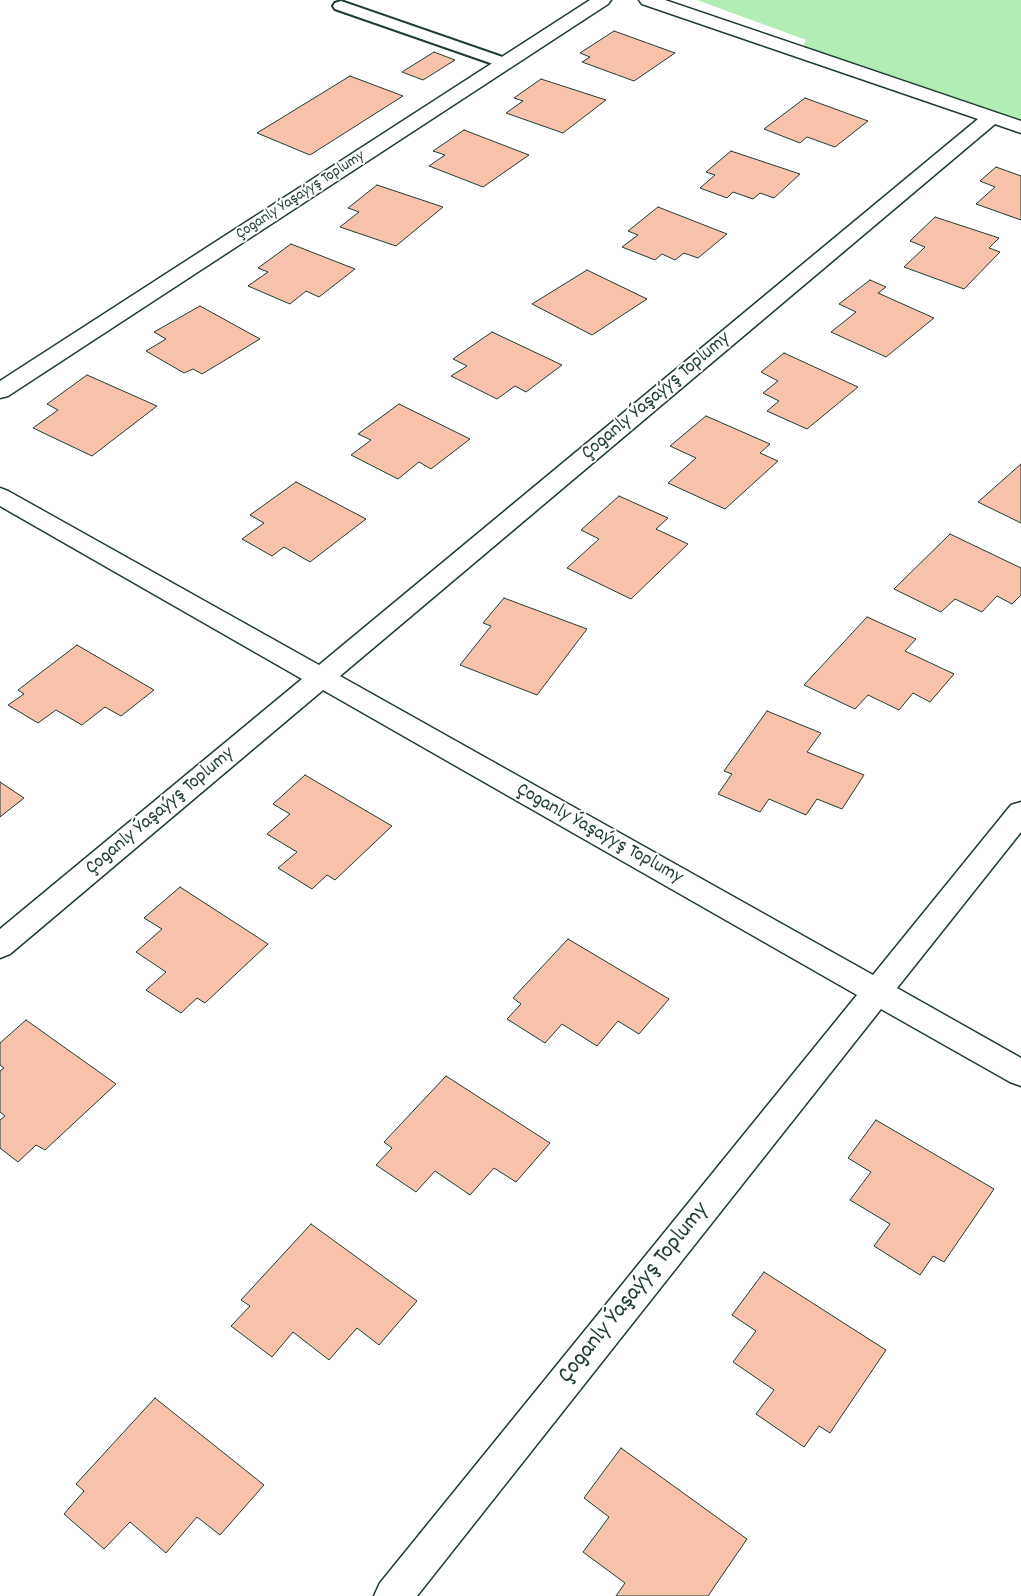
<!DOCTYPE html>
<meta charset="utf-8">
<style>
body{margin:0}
canvas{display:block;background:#fff}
</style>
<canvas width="1021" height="1596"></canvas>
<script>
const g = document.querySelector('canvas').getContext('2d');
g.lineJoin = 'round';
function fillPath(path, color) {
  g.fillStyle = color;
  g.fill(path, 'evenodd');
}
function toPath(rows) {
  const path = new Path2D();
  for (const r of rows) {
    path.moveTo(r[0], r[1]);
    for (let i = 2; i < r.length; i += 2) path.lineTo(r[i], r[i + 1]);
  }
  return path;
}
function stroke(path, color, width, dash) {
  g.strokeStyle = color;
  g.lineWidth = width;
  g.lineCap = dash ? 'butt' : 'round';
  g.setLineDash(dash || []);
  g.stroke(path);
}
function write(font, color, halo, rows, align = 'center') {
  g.font = font + ' Dekko,sans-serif';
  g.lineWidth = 4;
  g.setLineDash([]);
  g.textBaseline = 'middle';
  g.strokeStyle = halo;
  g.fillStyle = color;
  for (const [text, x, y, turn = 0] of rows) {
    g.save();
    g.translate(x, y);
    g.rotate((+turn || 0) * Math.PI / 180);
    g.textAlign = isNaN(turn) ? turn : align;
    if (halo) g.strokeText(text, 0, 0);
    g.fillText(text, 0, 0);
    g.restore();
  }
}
fillPath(toPath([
 [697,0,1021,0,1021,121,803,46,806,40]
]), '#b1eeb4');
const building = toPath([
 [614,31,675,53,634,81,582,62,590,57,580,53,614,31],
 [434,52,455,60,423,80,402,72,434,52],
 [350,76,403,96,310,155,257,133,350,76],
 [541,79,606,100,563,133,506,113,523,101,514,98,541,79],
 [805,98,868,121,835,147,807,137,800,143,764,129,805,98],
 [464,130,529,155,483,187,429,166,445,155,433,151,464,130],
 [731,151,800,174,774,198,760,193,753,199,733,192,727,198,700,188,715,175,706,172,731,151],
 [996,167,1021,176,1021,220,976,204,995,187,980,181,996,167],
 [377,185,443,207,396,246,340,227,359,212,348,208,377,185],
 [658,207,727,234,698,258,684,253,675,260,662,254,655,260,622,247,638,235,628,231,658,207],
 [935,217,999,238,989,248,1000,252,964,289,904,267,925,247,910,241,935,217],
 [291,244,355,269,319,297,306,291,290,304,248,286,268,272,258,268,291,244],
 [587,270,647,299,592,335,532,304,587,270],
 [870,280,886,287,878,293,934,318,886,357,831,332,856,312,839,304,870,280],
 [200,306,260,339,202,374,193,369,184,373,146,351,166,339,154,332,200,306],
 [492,332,562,365,526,392,515,386,497,399,451,376,467,366,453,359,492,332],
 [784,353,858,387,807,429,767,411,779,401,763,393,778,381,761,372,784,353],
 [87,375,157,406,92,456,33,428,58,410,47,404,87,375],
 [399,404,470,439,431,469,419,462,398,479,351,455,371,440,358,434,399,404],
 [706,416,770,444,760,453,778,461,725,509,668,483,696,458,670,446,706,416],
 [1021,464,1021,523,978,502,1021,464],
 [296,482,366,519,310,562,284,547,272,556,242,539,264,523,250,515,296,482],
 [619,496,668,518,656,529,688,544,631,599,567,568,599,539,581,530,619,496],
 [950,534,1021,568,1021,595,1012,604,997,596,982,612,955,599,941,612,894,589,950,534],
 [504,598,587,629,537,695,460,665,491,626,483,623,504,598],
 [867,617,916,639,905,651,954,674,930,702,913,693,899,710,868,695,855,709,804,685,867,617],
 [77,645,154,690,121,716,105,707,82,725,56,710,38,723,8,705,24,694,18,690,77,645],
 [767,711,821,733,807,752,864,775,842,809,817,799,806,815,769,799,760,812,718,794,732,774,724,771,767,711],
 [305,775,392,826,335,880,327,875,312,889,278,868,297,852,267,834,290,814,273,804,305,775],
 [0,782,24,798,0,817,0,782],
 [180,887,268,944,205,1003,197,998,181,1013,146,990,166,972,136,952,162,929,144,918,180,887],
 [568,939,669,999,639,1034,618,1021,597,1046,562,1024,545,1043,507,1019,521,1004,513,998,568,939],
 [26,1020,116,1084,45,1150,36,1145,18,1162,0,1148,0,1120,5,1116,0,1112,0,1071,4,1068,0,1065,0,1043,26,1020],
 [446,1076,550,1143,516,1182,494,1168,470,1195,435,1171,416,1192,376,1165,392,1148,384,1142,446,1076],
 [876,1120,994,1189,944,1262,933,1256,920,1275,874,1246,890,1224,850,1200,871,1172,848,1158,876,1120],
 [311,1224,417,1301,379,1345,357,1328,329,1360,293,1332,272,1357,231,1326,250,1306,241,1300,311,1224],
 [764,1272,886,1350,830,1433,819,1426,804,1447,756,1414,774,1390,733,1362,756,1331,732,1315,764,1272],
 [155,1398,264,1485,220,1535,197,1517,166,1553,130,1522,104,1549,64,1514,84,1491,76,1484,155,1398],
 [621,1448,747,1539,708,1596,616,1596,625,1583,583,1552,609,1517,584,1498,621,1448]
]);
fillPath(building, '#f7c2a9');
stroke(building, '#1f3d34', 1);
const lane = toPath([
 [341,1,511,60,513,63,511,66,505,68,499,66,335,9,333,6,335,3,341,1]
]);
const street = toPath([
 [590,0,611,0,608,4,8,396,0,398,0,381,590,0],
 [639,0,665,0,1021,121,1021,133,995,124,340,676,873,975,1011,805,1021,802,1021,832,897,988,1021,1058,1021,1086,1010,1082,881,1009,417,1596,374,1596,380,1583,857,995,323,690,10,954,0,958,0,929,302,679,0,506,0,488,8,491,319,665,978,119,642,4,639,0]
]);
stroke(lane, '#1f3d34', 4);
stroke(street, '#1f3d34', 3);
fillPath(lane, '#fff');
fillPath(street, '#fff');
write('16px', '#1f3d34', '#fff', [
 ["Çoganly Ýaşaýyş Toplumy",301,196,-33]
]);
write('20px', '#1f3d34', '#fff', [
 ["Çoganly Ýaşaýyş Toplumy",657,397,-40],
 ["Çoganly Ýaşaýyş Toplumy",161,812,-40],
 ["Çoganly Ýaşaýyş Toplumy",599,835,29]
]);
write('24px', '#1f3d34', '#fff', [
 ["Çoganly Ýaşaýyş Toplumy",635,1294,-51]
]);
</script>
